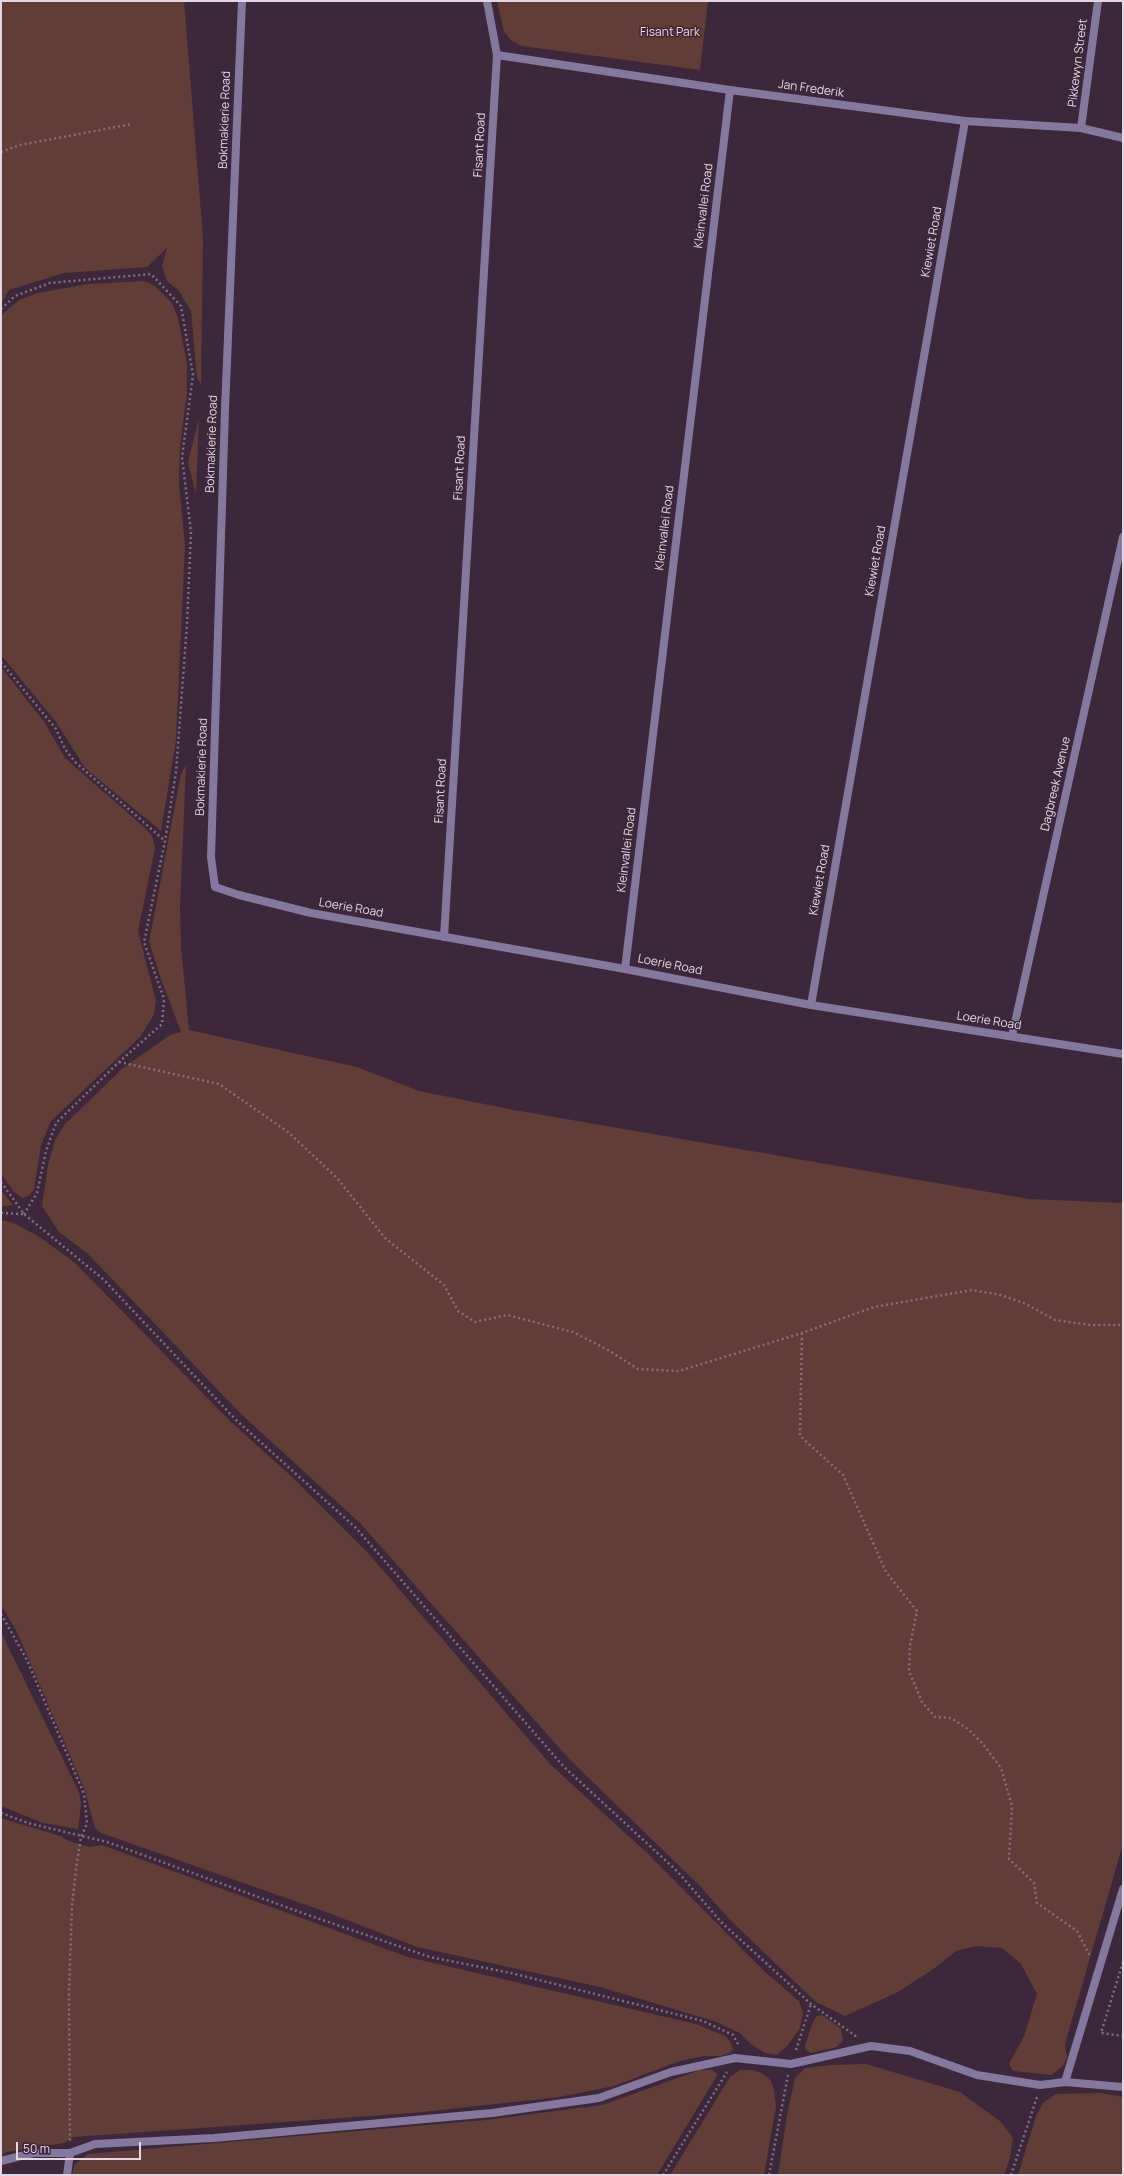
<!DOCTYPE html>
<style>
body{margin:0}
#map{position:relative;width:1124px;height:2176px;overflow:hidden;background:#3c273b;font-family:Manrope,sans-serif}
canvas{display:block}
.frame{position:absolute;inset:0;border:2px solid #e4d6e2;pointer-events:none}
.scale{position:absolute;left:16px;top:2142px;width:125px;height:18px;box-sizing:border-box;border:2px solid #e4d6e2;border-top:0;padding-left:5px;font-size:12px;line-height:14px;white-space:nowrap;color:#e4d6e2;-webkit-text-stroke:3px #3c273b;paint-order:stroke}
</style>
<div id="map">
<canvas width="1124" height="2176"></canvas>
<div class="frame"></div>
<div class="scale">50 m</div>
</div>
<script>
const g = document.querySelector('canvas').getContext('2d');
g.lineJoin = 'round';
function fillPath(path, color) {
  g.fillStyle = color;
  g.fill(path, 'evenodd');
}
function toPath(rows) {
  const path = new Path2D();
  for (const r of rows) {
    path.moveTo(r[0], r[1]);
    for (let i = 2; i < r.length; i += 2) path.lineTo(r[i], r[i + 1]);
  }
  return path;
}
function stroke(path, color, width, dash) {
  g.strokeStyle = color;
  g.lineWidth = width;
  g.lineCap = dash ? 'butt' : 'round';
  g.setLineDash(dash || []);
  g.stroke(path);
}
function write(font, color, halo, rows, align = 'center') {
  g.font = font + ' Manrope,sans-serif';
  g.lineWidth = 3;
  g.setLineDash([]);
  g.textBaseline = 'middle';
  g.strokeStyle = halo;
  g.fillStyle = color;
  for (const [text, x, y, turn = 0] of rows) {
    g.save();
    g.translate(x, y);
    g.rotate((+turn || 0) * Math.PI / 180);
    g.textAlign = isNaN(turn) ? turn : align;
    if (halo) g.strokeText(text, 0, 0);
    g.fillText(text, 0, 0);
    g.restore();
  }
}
fillPath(toPath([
 [1,1,184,1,203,238,201,384,197,378,191,311,179,291,167,281,162,266,167,248,147,267,64,273,9,290,1,304],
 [497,1,708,1,700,70,522,46,512,41,504,32],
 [144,281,155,286,172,303,178,318,187,363,187,393,180,446,179,485,185,545,176,740,161,831,85,768,56,722,1,655,1,315,19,300,38,293,87,284],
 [199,418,196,494,188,462],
 [1,667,45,723,65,758,145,828,152,836,155,848,138,931,156,1001,154,1014,141,1036,51,1121,41,1145,34,1190,28,1196,22,1198,14,1192,1,1174],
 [186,765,180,906,181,947,189,1030,357,1067,419,1091,514,1110,1029,1199,1123,1203,1123,1844,1065,2044,1067,2058,1063,2066,1052,2075,1013,2071,1009,2064,1024,2036,1037,1994,1021,1964,1002,1948,976,1946,956,1951,935,1968,898,1992,845,2016,816,2002,729,1919,701,1887,569,1759,360,1523,240,1413,88,1254,59,1232,42,1206,48,1165,55,1140,64,1125,123,1068,170,1035,181,1032,160,976,149,942,181,774],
 [1,1190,13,1205,1,1206],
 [1,1220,14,1223,41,1238,75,1263,231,1422,292,1477,368,1553,551,1765,648,1854,764,1971,799,2001,803,2013,800,2028,789,2044,777,2055,765,2053,751,2044,740,2033,714,2021,600,1987,417,1947,326,1912,101,1833,95,1828,84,1788,17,1632,1,1605],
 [1,1632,79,1792,81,1805,78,1829,43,1823,1,1806],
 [1,1818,60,1836,69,1841,89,1847,102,1845,408,1957,696,2024,725,2036,730,2041,733,2049,730,2053,721,2056,703,2056,677,2062,614,2086,559,2097,413,2113,73,2137,64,2143,7,2152,1,2155],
 [822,2015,841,2029,843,2040,837,2047,811,2053,806,2050,805,2046,810,2030,814,2020,817,2016],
 [866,2064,960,2092,1001,2122,1013,2138,1010,2158,1004,2175,778,2175,787,2115,795,2078,805,2068,831,2065],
 [700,2070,712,2070,718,2074,657,2175,72,2175,74,2165,88,2154,486,2120,571,2109,602,2105],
 [740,2070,752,2070,762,2073,771,2081,774,2090,776,2107,764,2175,670,2175,730,2077],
 [1100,2093,1123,2097,1123,2175,1018,2175,1036,2116,1043,2103,1056,2094]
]), '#613d37');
stroke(toPath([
 [1,152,20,145,132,124],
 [1,309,15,296,50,283,151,274,181,306,193,375,182,457,191,532,187,624,176,772,165,841,144,942,164,999,162,1024,119,1062,56,1123,46,1151,37,1193,24,1214],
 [1,662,56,729,65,749,75,762,165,841],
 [119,1062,219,1084,288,1132,337,1178,385,1238,444,1285,458,1311,475,1322,507,1315,573,1332,608,1350,638,1369,679,1371,802,1333,874,1307,972,1290,1001,1295,1026,1304,1055,1320,1090,1325,1123,1325],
 [1,1182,24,1214,104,1280,236,1420,356,1528,564,1767,677,1871,722,1923,811,2004,857,2037],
 [1,1213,23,1214],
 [802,1333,800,1436,843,1475,886,1572,917,1611,910,1646,909,1671,922,1702,935,1717,951,1718,968,1729,983,1744,1001,1768,1012,1806,1009,1859,1034,1883,1037,1903,1077,1931,1090,1956],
 [1,1614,27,1660,84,1794,87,1824,81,1837,77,1862,72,1905,69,1992,70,2141],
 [1,1813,28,1823,107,1842,308,1915,430,1957,511,1973,703,2021,733,2035,739,2046],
 [1123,1962,1101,2033,1123,2036],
 [796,2050,811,2004],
 [663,2175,727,2072],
 [769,2175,788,2075],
 [1011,2175,1037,2097]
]), '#827081', 2.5, [2, 3]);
stroke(toPath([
 [242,1,225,409,211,857,215,887,239,895,311,913,625,969,811,1005,1123,1054],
 [497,55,730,90,965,121,1081,128,1123,138],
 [1081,128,1098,1],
 [444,937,497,55,487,1],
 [625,969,730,90],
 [811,1005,965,121],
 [1012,1036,1123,537],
 [1065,2082,1123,1889],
 [70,2153,95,2144,214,2138,492,2113,599,2098,671,2072,735,2058,791,2064,871,2046,910,2051,977,2075,1040,2085,1065,2082,1123,2087],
 [1,2161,33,2153,70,2153,67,2175]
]), '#84789e', 8);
write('12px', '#f7d5cf', '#3c273b', [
 ["Fisant Park",670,33]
]);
write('12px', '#e4d6e2', '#3c273b', [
 ["Pikkewyn Street",1078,63,-83],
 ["Jan Frederik",811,89,8],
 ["Bokmakierie Road",225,120,-88],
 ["Fisant Road",480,145,-87],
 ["Kleinvallei Road",704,206,-83],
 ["Kiewiet Road",932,242,-80],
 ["Bokmakierie Road",212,444,-88],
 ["Fisant Road",460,468,-87],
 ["Kleinvallei Road",665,528,-83],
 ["Kiewiet Road",876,561,-80],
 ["Bokmakierie Road",202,767,-88],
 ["Dagbreek Avenue",1056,784,-77],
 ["Fisant Road",441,791,-87],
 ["Kleinvallei Road",627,850,-83],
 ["Kiewiet Road",820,880,-80],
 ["Loerie Road",351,908,10],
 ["Loerie Road",670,965,11],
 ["Loerie Road",989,1021,9]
]);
</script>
